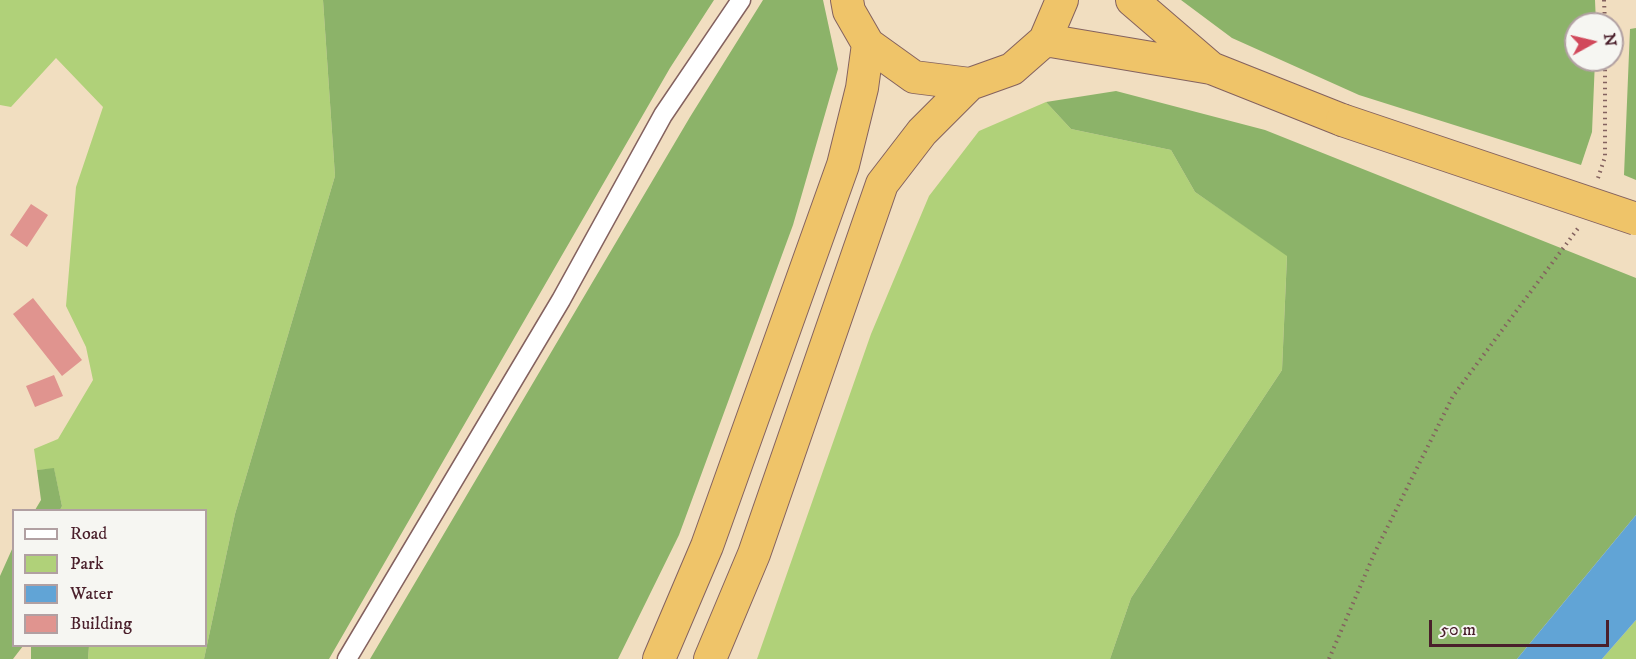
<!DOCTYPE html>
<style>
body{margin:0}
#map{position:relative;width:1636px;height:659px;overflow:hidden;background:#f1dec0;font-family:"IM FELL DW Pica",serif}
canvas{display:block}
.legend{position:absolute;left:12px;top:509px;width:195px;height:138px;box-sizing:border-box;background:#f6f6f2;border:2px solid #b1a0a2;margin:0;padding:8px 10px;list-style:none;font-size:18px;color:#4a1f2b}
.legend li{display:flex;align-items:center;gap:12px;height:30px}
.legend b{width:30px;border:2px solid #b1a0a2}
.north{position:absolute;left:1564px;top:12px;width:60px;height:60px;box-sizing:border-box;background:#f6f6f2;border:2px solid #b1a0a2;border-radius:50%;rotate:82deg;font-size:16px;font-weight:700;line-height:24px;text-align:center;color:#4a1f2b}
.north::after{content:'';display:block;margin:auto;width:21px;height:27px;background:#d1495b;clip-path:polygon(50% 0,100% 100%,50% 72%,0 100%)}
.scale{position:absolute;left:1429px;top:620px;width:180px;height:27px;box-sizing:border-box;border:3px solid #4a1f2b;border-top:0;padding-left:8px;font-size:18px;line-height:21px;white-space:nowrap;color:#4a1f2b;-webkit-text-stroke:4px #f6f6f2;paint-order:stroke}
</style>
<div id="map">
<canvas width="1636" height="659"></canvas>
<ul class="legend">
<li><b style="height:8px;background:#fff"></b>Road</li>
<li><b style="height:16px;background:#b0d179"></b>Park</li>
<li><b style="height:16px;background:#61a4d6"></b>Water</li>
<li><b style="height:16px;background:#e0948f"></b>Building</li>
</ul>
<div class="north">N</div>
<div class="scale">50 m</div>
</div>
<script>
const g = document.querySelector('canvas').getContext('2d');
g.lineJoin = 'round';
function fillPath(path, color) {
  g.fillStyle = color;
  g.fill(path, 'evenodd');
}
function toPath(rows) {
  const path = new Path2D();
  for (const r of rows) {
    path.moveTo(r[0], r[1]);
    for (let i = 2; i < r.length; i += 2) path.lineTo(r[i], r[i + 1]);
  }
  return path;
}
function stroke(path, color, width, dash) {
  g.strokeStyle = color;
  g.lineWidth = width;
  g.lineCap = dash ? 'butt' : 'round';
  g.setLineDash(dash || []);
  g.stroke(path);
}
fillPath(toPath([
 [0,0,323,0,335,176,235,514,204,659,88,659,89,646,206,646,206,510,60,510,62,506,54,469,37,470,34,449,58,439,93,380,86,347,66,306,76,187,103,107,56,58,11,107,0,105],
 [1046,102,1071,129,1171,150,1195,192,1287,255,1282,370,1131,598,1110,659,757,659,871,334,929,196,979,131],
 [1636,620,1636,659,1602,659]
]), '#b0d179');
fillPath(toPath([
 [323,0,714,0,670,68,329,659,204,659,235,514,335,176],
 [763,0,823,0,838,69,793,225,679,535,618,659,370,659,690,117],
 [1181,0,1595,0,1596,24,1576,24,1576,60,1595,60,1592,132,1581,165,1359,95,1232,38],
 [1636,28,1636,180,1624,175,1630,29],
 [1116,91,1265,130,1636,278,1636,515,1517,659,1110,659,1131,598,1282,370,1287,256,1195,192,1171,150,1071,129,1046,102],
 [54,468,62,506,60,510,35,510,41,500,37,470],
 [13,547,14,646,23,646,13,659,0,659,0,576],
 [31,646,89,646,88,659,31,659]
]), '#8cb369');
fillPath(toPath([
 [1636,515,1636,620,1602,659,1517,659]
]), '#61a4d6');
fillPath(toPath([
 [31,204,48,215,27,247,10,235],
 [33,298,82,360,62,376,13,314],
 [54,375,63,396,35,407,26,386]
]), '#e0948f');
const minor = toPath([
 [347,659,561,300,663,115,741,0]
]);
const trunk = toPath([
 [847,0,849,11,868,44,914,77,970,84,1012,69,1045,40,1062,0],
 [1132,0,1211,68],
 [1045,40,1211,68,1342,120],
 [659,659,707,546,843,165,862,88,868,44],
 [710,659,754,554,882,184,922,132,970,84]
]);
stroke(minor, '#84625f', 21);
stroke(trunk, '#84625f', 34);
stroke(toPath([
 [1604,0,1605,24],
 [1598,178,1605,157,1605,60],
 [1329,659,1375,552,1453,396,1579,227]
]), '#84625f', 4, [1.5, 4.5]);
stroke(minor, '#fff', 18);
stroke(trunk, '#efc469', 32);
const trunkBridge = toPath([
 [1342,120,1636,219]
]);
stroke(trunkBridge, '#84625f', 34, []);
stroke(trunkBridge, '#efc469', 32);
</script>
